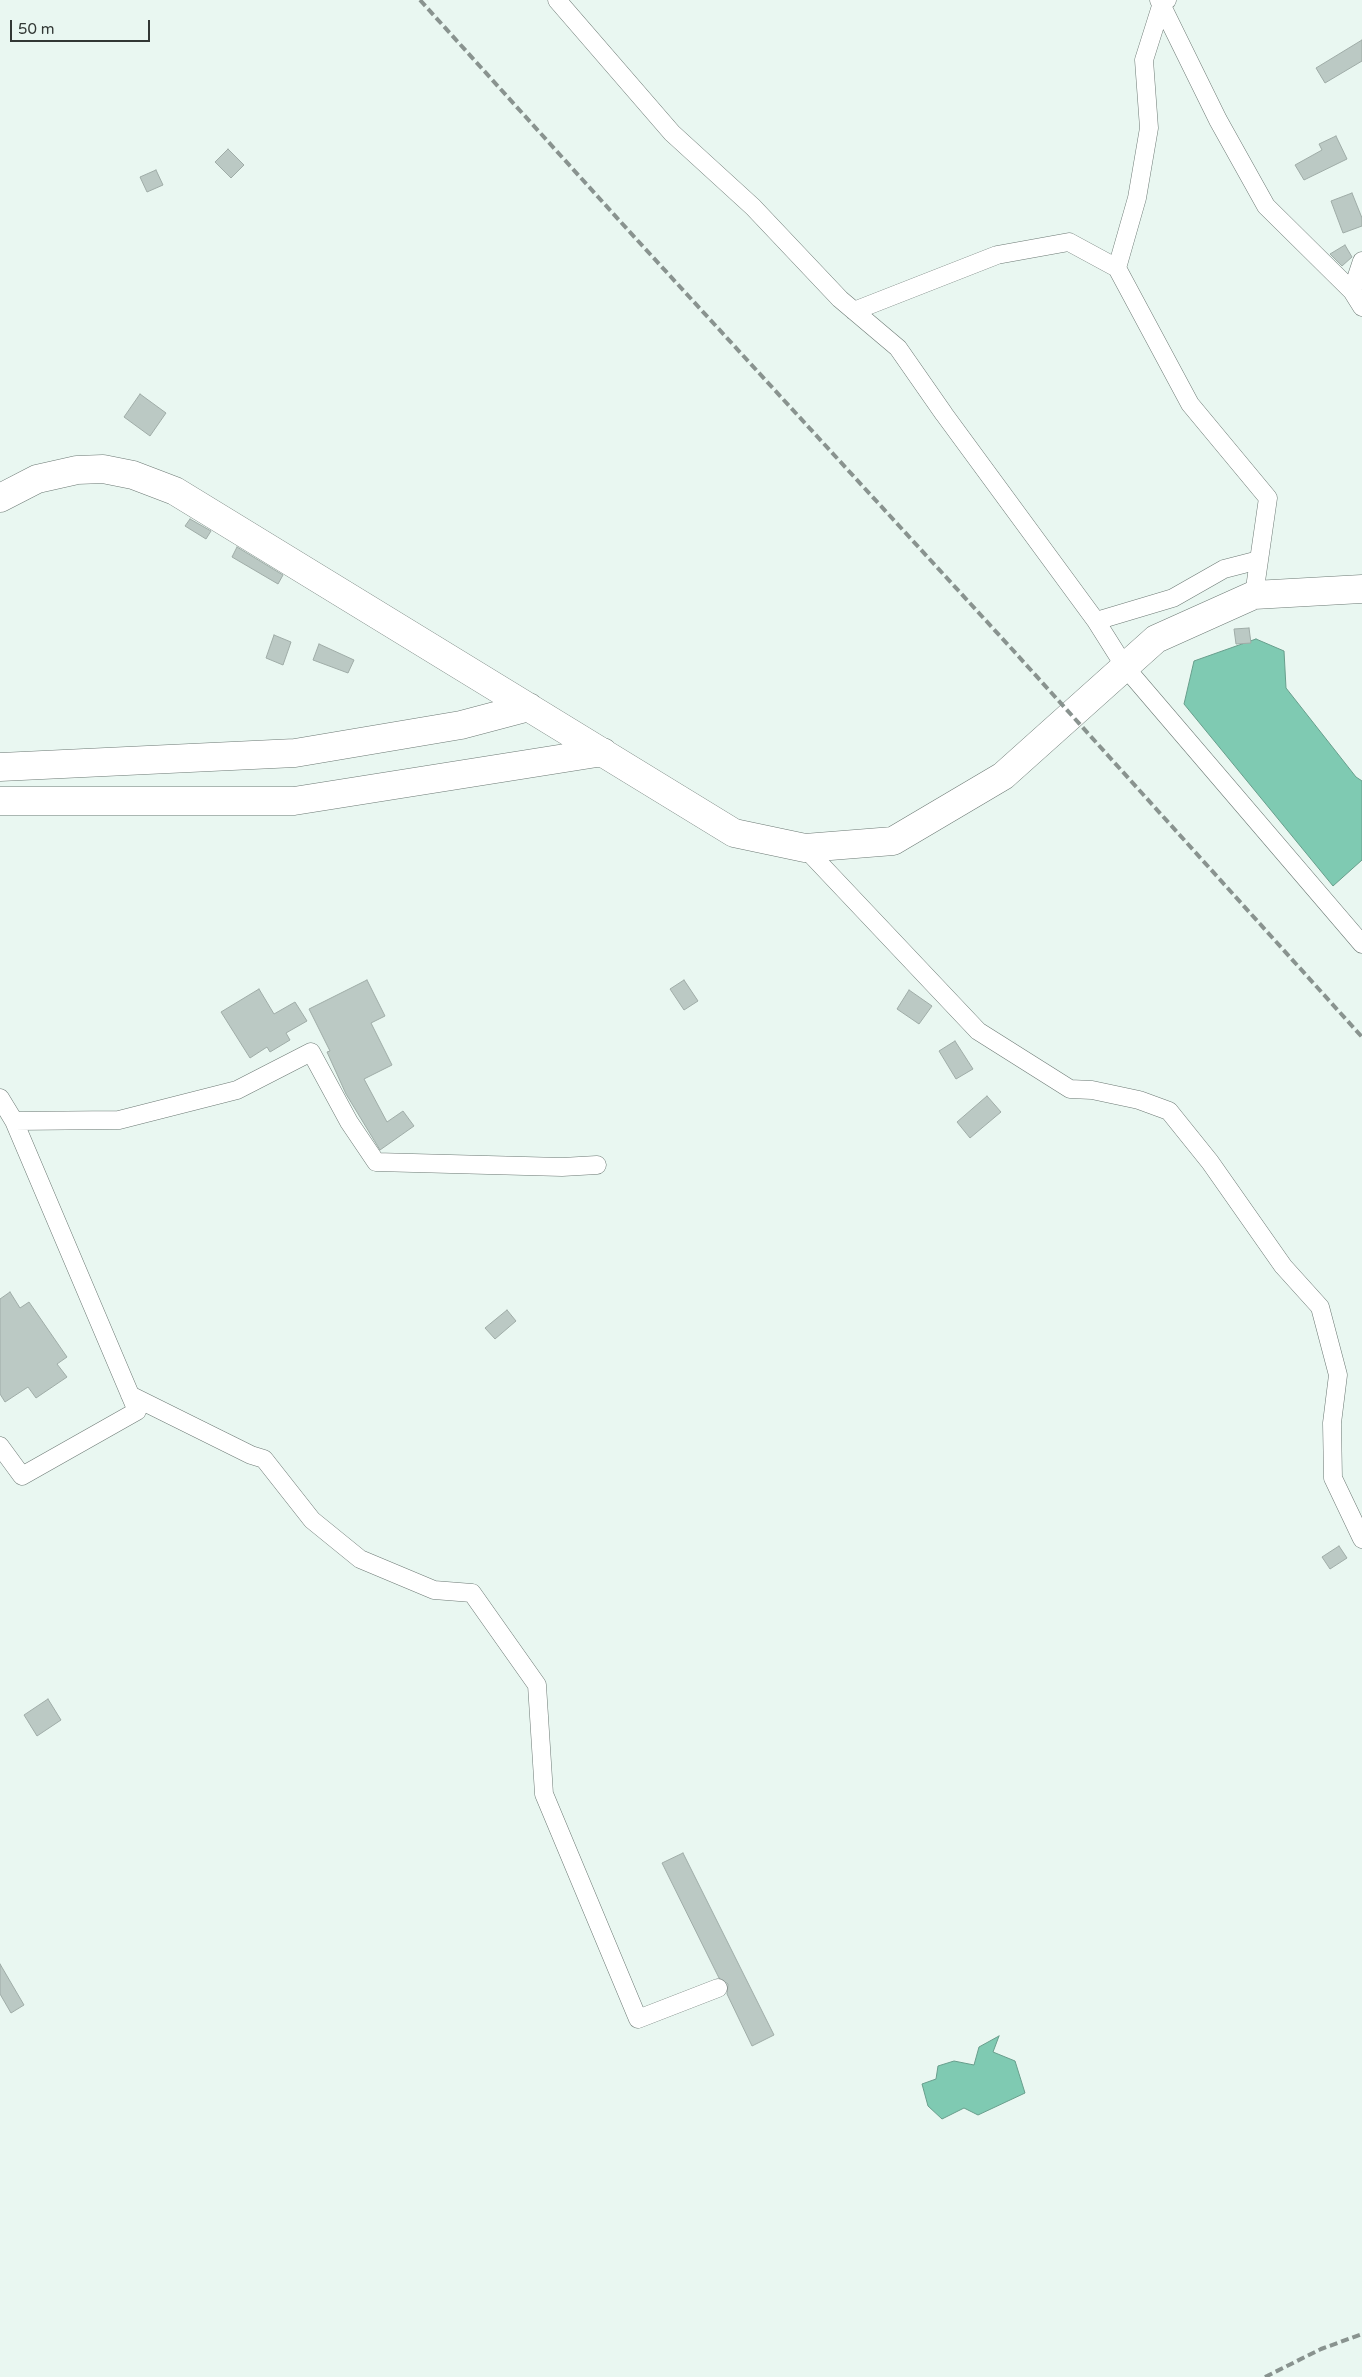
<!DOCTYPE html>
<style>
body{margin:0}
#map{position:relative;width:1362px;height:2377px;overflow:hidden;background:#e9f7f1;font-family:"Varela Round",sans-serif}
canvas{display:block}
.scale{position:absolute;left:10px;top:20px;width:140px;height:22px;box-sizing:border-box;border:2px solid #323835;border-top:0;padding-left:6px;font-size:15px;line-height:18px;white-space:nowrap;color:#323835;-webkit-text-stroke:4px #e9f7f1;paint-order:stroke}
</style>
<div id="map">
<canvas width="1362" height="2377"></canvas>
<div class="scale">50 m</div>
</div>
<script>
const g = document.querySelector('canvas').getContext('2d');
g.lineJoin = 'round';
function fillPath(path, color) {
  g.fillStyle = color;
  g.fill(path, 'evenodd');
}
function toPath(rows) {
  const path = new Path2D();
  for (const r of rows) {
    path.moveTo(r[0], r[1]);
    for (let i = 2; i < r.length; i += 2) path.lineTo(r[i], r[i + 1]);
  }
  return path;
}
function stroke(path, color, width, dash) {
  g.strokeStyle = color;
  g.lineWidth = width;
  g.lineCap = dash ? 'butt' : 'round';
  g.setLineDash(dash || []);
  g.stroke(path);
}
const water = toPath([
 [1256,639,1284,651,1286,688,1356,777,1362,781,1362,860,1333,886,1184,704,1194,661,1256,639],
 [999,2036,993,2052,1015,2061,1025,2093,978,2115,964,2108,942,2119,928,2106,922,2084,936,2079,938,2066,954,2061,974,2065,979,2047,999,2036]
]);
fillPath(water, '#7fcab2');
stroke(water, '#689e8c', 1);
const building = toPath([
 [1362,40,1362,61,1325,83,1316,68,1362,40],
 [1336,136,1347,159,1304,180,1295,165,1322,150,1319,144,1336,136],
 [228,149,244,165,231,178,215,162,228,149],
 [156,170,163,185,147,192,140,177,156,170],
 [1352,193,1362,218,1362,226,1343,233,1331,201,1352,193],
 [1345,245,1352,257,1342,266,1330,254,1345,245],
 [140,394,166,413,150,436,124,417,140,394],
 [190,519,211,531,206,539,185,526,190,519],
 [237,547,283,575,278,584,232,557,237,547],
 [1249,628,1251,643,1236,644,1234,629,1249,628],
 [274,635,291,642,283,665,266,658,274,635],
 [319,644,354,660,348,673,313,660,319,644],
 [367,980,385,1016,371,1023,392,1065,364,1079,387,1122,403,1111,414,1126,380,1150,346,1094,327,1052,330,1051,309,1009,367,980],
 [684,980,698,1001,684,1010,670,989,684,980],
 [259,989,274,1014,295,1002,307,1021,286,1033,290,1040,270,1052,267,1047,250,1058,221,1012,259,989],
 [909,990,932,1006,919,1024,897,1009,909,990],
 [955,1041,973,1069,956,1079,939,1051,955,1041],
 [987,1096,1001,1112,970,1138,957,1122,987,1096],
 [10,1292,20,1308,29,1302,67,1357,57,1364,67,1377,36,1398,28,1387,5,1402,0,1394,0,1299,10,1292],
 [507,1310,516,1321,495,1339,485,1328,507,1310],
 [1339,1546,1347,1558,1330,1569,1322,1557,1339,1546],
 [48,1699,61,1720,37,1736,24,1715,48,1699],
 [683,1853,774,2035,752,2046,727,1994,728,1984,719,1978,662,1863,683,1853],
 [0,1964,24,2005,11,2013,0,1994,0,1964]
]);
fillPath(building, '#bbc9c4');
stroke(building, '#9faca7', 1);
const minor = toPath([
 [557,0,672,133,753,207,840,299,898,348,944,414,1096,621,1173,598,1224,569,1259,560],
 [1159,0,1218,120,1266,206,1352,291,1362,307],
 [1167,0,1162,3,1144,60,1149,128,1137,198,1117,268,1190,404,1268,498,1254,595],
 [1352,291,1362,261],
 [854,311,997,255,1069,242,1117,268],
 [1096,621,1125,667,1362,944],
 [805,848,978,1031,1070,1089,1092,1090,1139,1100,1169,1111,1210,1162,1283,1266,1320,1307,1338,1375,1332,1423,1333,1478,1362,1539],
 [0,1098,14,1121,119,1120,237,1090,311,1052,349,1122,376,1162,562,1167,597,1165],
 [130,1395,251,1455,264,1459,312,1520,360,1559,434,1590,472,1593,537,1685,544,1794,638,2019,718,1988],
 [0,1446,22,1476,137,1411,14,1121]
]);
const primary = toPath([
 [0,498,37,479,77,470,103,469,133,475,175,491,734,833,805,848,893,841,1003,776,1156,639,1254,595,1362,589],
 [0,767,295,753,461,725,529,707],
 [0,801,294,801,603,752]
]);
stroke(minor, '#6c7974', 19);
stroke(primary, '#6c7974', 29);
stroke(minor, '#fff', 18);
stroke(primary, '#fff', 28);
stroke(toPath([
 [420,0,628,230,1011,648,1362,1037],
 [1265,2377,1321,2349,1362,2334]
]), '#89938f', 4, [8, 4]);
</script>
